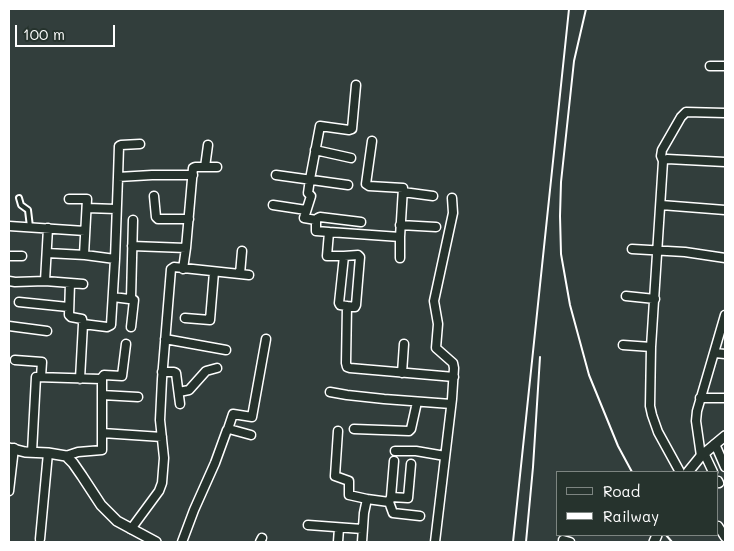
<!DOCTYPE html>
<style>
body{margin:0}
#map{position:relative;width:734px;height:551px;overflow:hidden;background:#323e3c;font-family:Mali,sans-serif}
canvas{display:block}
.frame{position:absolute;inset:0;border:10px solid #fff;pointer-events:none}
.legend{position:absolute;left:556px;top:471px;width:162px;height:65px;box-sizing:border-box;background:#26332d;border:1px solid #7d8581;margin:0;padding:6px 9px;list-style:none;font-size:15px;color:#fff}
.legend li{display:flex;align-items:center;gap:10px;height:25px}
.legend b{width:25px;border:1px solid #7d8581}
.scale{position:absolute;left:15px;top:25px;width:100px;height:22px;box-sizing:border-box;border:2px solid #fff;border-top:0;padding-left:6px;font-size:15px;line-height:18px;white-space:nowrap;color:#fff;-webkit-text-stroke:4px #26332d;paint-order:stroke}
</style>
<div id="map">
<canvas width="734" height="551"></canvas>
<div class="frame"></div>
<ul class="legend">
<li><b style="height:6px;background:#26332d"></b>Road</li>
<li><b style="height:6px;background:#fff"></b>Railway</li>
</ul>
<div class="scale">100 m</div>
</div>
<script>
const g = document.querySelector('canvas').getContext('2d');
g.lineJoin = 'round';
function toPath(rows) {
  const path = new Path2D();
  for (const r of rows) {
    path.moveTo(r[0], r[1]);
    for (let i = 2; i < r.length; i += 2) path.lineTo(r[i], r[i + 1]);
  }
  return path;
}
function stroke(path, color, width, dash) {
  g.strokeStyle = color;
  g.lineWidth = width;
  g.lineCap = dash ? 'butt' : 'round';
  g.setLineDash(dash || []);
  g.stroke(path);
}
const service = toPath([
 [19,198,21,205,28,210,30,227]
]);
const minor = toPath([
 [710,66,725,66],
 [315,150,351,158],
 [663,161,661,156,662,150,681,117,686,112,725,113],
 [205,167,208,145],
 [276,175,348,185],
 [118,177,119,146,121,145,140,144],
 [403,192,433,196],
 [154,196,156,217,158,219,189,219],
 [69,199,87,199,84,255],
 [273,205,306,210],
 [661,205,725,210],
 [87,208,116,209],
 [316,220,318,218,320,217,361,222],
 [400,225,436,227],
 [9,226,85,231],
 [329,232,316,231,316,220,304,218,311,196,308,193,310,179,320,126,349,130,352,129,356,85],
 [400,237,400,258],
 [132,246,186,248],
 [632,249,685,252,725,258],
 [47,253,85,255,115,259],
 [9,256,22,256],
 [344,256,358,255,360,257,356,305,355,307,347,306,346,363,347,367,350,368,454,377],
 [183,269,186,248,193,168,195,167,217,167],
 [240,274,242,251],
 [9,281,15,282,45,281,83,284],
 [45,281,48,228],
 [70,283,69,315,71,317,82,319,83,324,80,379],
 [626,296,655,299],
 [113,297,129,299,131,298,133,220],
 [130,298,134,300,131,327],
 [19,302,68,307],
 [347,306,340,305,339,303,344,256,327,256,329,232,400,237,403,188,369,186,366,184,372,141],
 [185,318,210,320,214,272],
 [83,324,107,327,111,325,115,259,118,177,152,175,193,175],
 [9,326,47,331],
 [165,339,226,350],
 [623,345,651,347],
 [715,353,725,354],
 [15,360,42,362,41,377],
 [162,372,174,372,176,373,180,404],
 [402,373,404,344],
 [179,392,189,390,206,371,217,368],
 [330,392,347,395,384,399,451,404],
 [102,395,138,397],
 [700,398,725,398],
 [228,429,233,414,252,417,266,339],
 [354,429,409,431,411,429,417,402],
 [338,431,335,476,349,481,349,495,367,499,389,502,393,513,420,516],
 [102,433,162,437],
 [715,444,725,467],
 [395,451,416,451,445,456],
 [32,452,36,377,101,379,104,375,122,376,126,344],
 [704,453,713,472],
 [66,456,78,452,102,450,102,379],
 [701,456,696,421,697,411,725,315],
 [680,472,658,432,652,415,650,406,651,347,663,161,667,159,725,162],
 [718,481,719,483],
 [9,491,14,448],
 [391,497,394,461],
 [389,502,391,497,408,498,411,464],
 [308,525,362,529],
 [718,526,725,537],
 [131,529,159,491,162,483,164,458,160,420,162,379,171,269,174,267,249,275],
 [40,539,48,453],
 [563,540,570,542],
 [182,542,194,510,215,463,227,430,229,429,251,435],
 [260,542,262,538],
 [338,542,339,528],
 [362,542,364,513,367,499],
 [435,542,452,399,454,368,453,363,436,348,438,324,434,301,453,213,452,198]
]);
const tertiary = toPath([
 [9,448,25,452,48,453,66,456,73,463,82,476,101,505,117,521,156,542],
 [688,472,701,456,725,436],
 [654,542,657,535]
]);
stroke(service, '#fff', 8);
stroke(minor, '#fff', 11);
stroke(tertiary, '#fff', 12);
stroke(service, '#26332d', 4);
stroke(minor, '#26332d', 8);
stroke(tertiary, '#26332d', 9);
stroke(toPath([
 [586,9,574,61,561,182,560,216,561,254,570,305,589,375,618,446,632,472],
 [666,535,672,542],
 [513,542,569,9],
 [526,542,533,467,540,357]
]), '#fff', 2);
</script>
